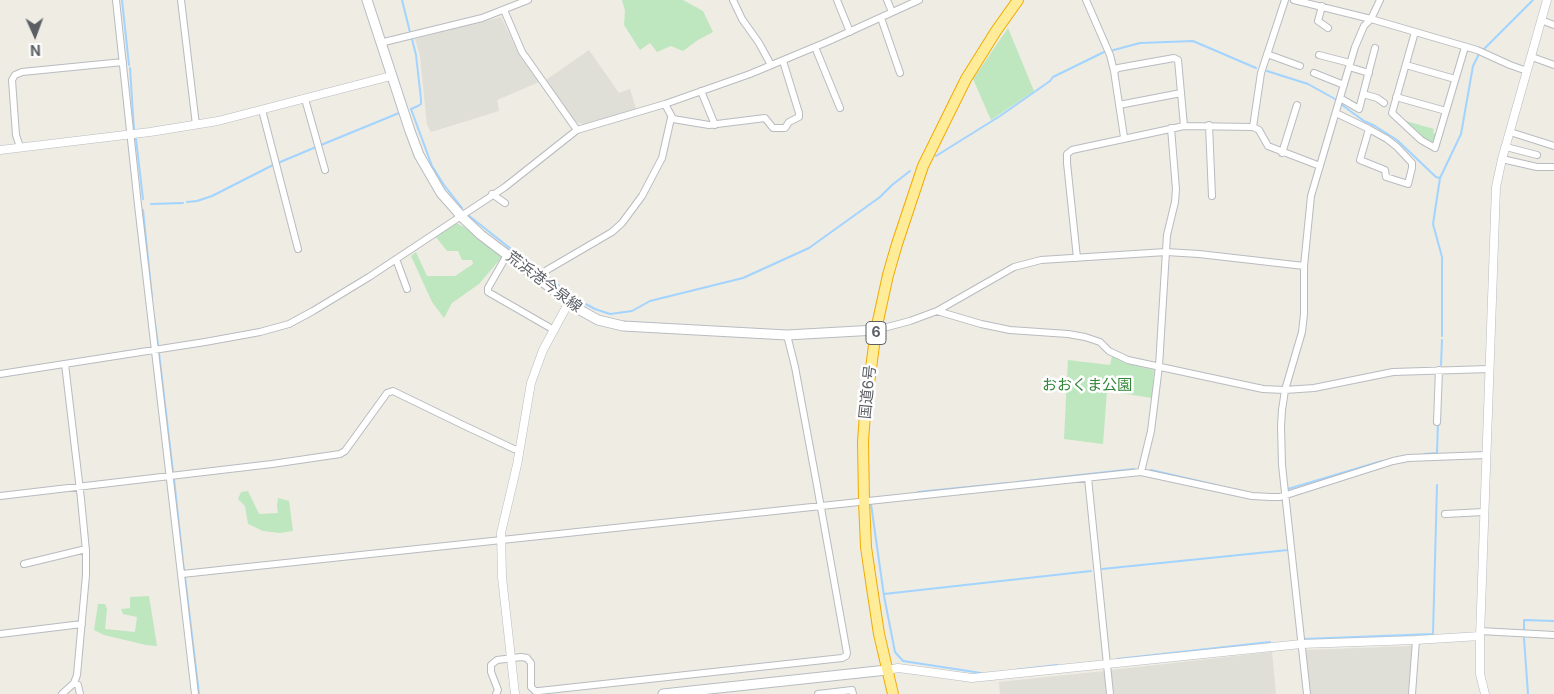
<!DOCTYPE html>
<meta charset="utf-8">
<style>
body{margin:0}
#map{position:relative;width:1554px;height:694px;overflow:hidden;background:#eeece3;font-family:Inter,sans-serif}
canvas{display:block}
.north{position:absolute;left:10px;top:10px;width:50px;height:50px;-webkit-text-stroke:4px #fff;paint-order:stroke;rotate:178deg;font-size:14px;font-weight:700;line-height:20px;text-align:center;color:#5b5f64}
.north::after{content:'';display:block;margin:auto;width:18px;height:22px;background:#5b5f64;clip-path:polygon(50% 0,100% 100%,50% 72%,0 100%)}
</style>
<div id="map">
<canvas width="1554" height="694"></canvas>
<div class="north">N</div>
</div>
<script>
const g = document.querySelector('canvas').getContext('2d');
g.lineJoin = 'round';
function fillPath(path, color) {
  g.fillStyle = color;
  g.fill(path, 'evenodd');
}
function toPath(rows) {
  const path = new Path2D();
  for (const r of rows) {
    path.moveTo(r[0], r[1]);
    for (let i = 2; i < r.length; i += 2) path.lineTo(r[i], r[i + 1]);
  }
  return path;
}
function stroke(path, color, width, dash) {
  g.strokeStyle = color;
  g.lineWidth = width;
  g.lineCap = dash ? 'butt' : 'round';
  g.setLineDash(dash || []);
  g.stroke(path);
}
function write(font, color, halo, rows, align = 'center') {
  g.font = font + ' Inter,"Noto Sans JP",sans-serif';
  g.lineWidth = 5;
  g.setLineDash([]);
  g.textBaseline = 'middle';
  g.strokeStyle = halo;
  g.fillStyle = color;
  for (const [text, x, y, turn = 0] of rows) {
    g.save();
    g.translate(x, y);
    g.rotate((+turn || 0) * Math.PI / 180);
    g.textAlign = isNaN(turn) ? turn : align;
    if (halo) g.strokeText(text, 0, 0);
    g.fillText(text, 0, 0);
    g.restore();
  }
}
fillPath(toPath([
 [501,17,520,57,539,82,497,100,499,111,431,132,427,125,420,56,415,39],
 [589,50,619,93,630,89,636,109,584,124,576,122,546,80],
 [1412,646,1408,694,1310,694,1306,650],
 [1272,652,1276,694,1114,694,1111,670],
 [1105,671,1107,694,1000,694,999,682]
]), '#dfded7');
fillPath(toPath([
 [622,0,683,0,703,11,713,32,698,40,683,51,671,46,657,52,650,43,640,50,624,25,625,11],
 [1008,28,1034,91,991,120,973,79],
 [1406,121,1434,129,1433,133,1436,134,1435,141,1432,142,1427,141,1406,123],
 [456,223,466,228,502,257,479,284,452,303,444,318,432,302,411,256,416,252,427,276,455,276,473,264,472,260,462,260,458,251,447,251,436,237],
 [1112,356,1125,363,1154,370,1152,398,1107,391,1103,444,1064,439,1068,360,1110,365],
 [248,491,259,514,278,513,277,506,278,498,289,501,293,531,280,533,263,531,248,524,245,506,238,499,241,492],
 [149,596,157,646,146,645,104,635,94,630,98,604,105,604,107,609,105,629,135,632,137,617,123,614,121,609,130,608,130,597]
]), '#bee7bf');
stroke(toPath([
 [122,0,129,65],
 [402,0,410,32],
 [1484,49,1533,0],
 [1110,51,1140,43,1193,41,1256,68],
 [130,68,134,130],
 [1267,71,1308,84,1335,99],
 [1342,105,1364,121,1375,126,1397,140,1436,177,1440,178,1461,134,1473,66,1479,54],
 [411,109,432,166,444,185,462,208],
 [411,109,418,106,421,104,421,99,416,55,412,39],
 [136,139,143,199],
 [321,145,399,113],
 [936,156,1000,116,1050,81,1053,77,1104,52],
 [278,163,316,147],
 [1440,178,1433,224,1442,257,1442,336],
 [187,202,197,201,212,196,273,165],
 [151,204,183,203],
 [143,210,152,297],
 [468,215,540,272],
 [545,275,578,300,595,309,610,314,632,311,650,301,743,278,809,248,880,197,892,185,910,171],
 [154,317,158,345],
 [159,353,173,472],
 [1441,365,1442,340],
 [1437,453,1438,423],
 [1424,454,1437,453],
 [1151,470,1216,485],
 [174,479,184,571],
 [1017,482,1134,469],
 [1288,489,1382,461],
 [918,492,1008,483],
 [1267,494,1277,494],
 [871,504,884,596,895,652,903,661,981,673],
 [1102,569,1288,550],
 [185,577,199,694],
 [884,594,1091,571],
 [1524,630,1524,620,1554,621],
 [1524,638,1528,694],
 [1304,639,1433,634,1437,485],
 [1117,659,1270,642],
 [1015,670,1057,665]
]), '#a2d4ff', 2);
const minor = toPath([
 [116,0,138,205,195,694],
 [181,0,196,125],
 [733,0,742,19,759,43,771,65],
 [837,0,850,32],
 [887,0,892,12],
 [1086,0,1110,55,1114,71],
 [1294,0,1371,19,1477,50,1510,65,1527,71],
 [1322,6,1318,21,1328,28],
 [504,10,522,52,577,130],
 [881,18,900,73],
 [1541,20,1554,25],
 [1415,32,1392,113,1421,140,1435,148,1465,47],
 [380,43,482,18,528,0],
 [815,47,840,108],
 [1375,48,1363,94,1377,98,1384,103],
 [1267,54,1300,66],
 [1319,55,1350,63],
 [1532,57,1554,65],
 [1406,65,1455,79],
 [1349,67,1369,73],
 [1314,73,1344,85],
 [701,91,715,125],
 [1396,97,1446,111],
 [1340,98,1359,109,1363,94],
 [305,99,325,170],
 [665,104,673,119,709,125,765,118,773,128,785,128,789,122,799,117,799,113,783,61],
 [1119,105,1181,93],
 [262,110,298,249],
 [1336,113,1369,129,1387,139,1397,147,1412,163,1412,168,1408,184,1386,177,1385,170,1360,160,1369,129],
 [1209,125,1212,196],
 [1253,127,1261,73,1285,0],
 [1510,132,1554,146],
 [1124,137,1114,71,1118,68,1174,58,1178,60,1184,126],
 [20,147,16,135,12,80,15,75,22,72,123,62],
 [1506,147,1537,155],
 [1282,153,1297,105],
 [1502,159,1537,167,1554,167],
 [492,194,505,203],
 [507,255,488,288,488,292,554,330],
 [1077,258,1067,163,1067,154,1072,150,1184,126,1253,127,1259,130,1268,146,1320,166],
 [396,259,407,289],
 [538,278,547,270,612,232,622,223,642,196,662,158,671,118],
 [937,311,981,324,1010,330,1068,334,1085,337,1100,342,1109,351,1128,360,1263,389,1285,390,1314,388,1393,372,1489,369],
 [876,330,910,321,937,311,1014,267,1041,260,1166,252,1199,254,1304,266],
 [0,374,205,342,260,332,289,324,313,311,369,277,505,187,577,130,665,104,750,74,829,41,919,0],
 [1437,422,1439,370],
 [1141,472,1151,431,1159,366,1167,235,1175,202,1176,189,1171,128],
 [1088,478,1110,694],
 [0,496,272,464,340,454,345,451,387,393,393,391,463,425,514,449,520,450],
 [1445,514,1484,512],
 [24,564,86,549],
 [182,574,1141,472,1252,496,1271,497,1280,497,1393,461,1408,458,1486,455],
 [1480,631,1554,635],
 [0,634,82,624],
 [74,683,78,685,80,694],
 [62,694,74,683,77,675,86,575,86,551,81,499,65,364],
 [496,694,498,690,491,672,491,665,497,660,521,657,527,658,531,663,531,687,535,691,539,691,842,658,846,656,847,653,816,480,795,367,787,335],
 [818,694,852,690,853,694],
 [1307,694,1282,465,1281,426,1282,410,1285,390,1302,332,1304,314,1304,266,1311,196,1355,47,1364,26,1371,19,1380,0],
 [1412,694,1416,640]
]);
const tertiary = toPath([
 [0,150,150,132,218,121,391,76],
 [887,670,898,668,914,670,972,678,1301,644,1416,640,1480,636],
 [515,694,502,577,501,533,517,465,531,383,543,350,569,302],
 [1485,694,1480,674,1480,636,1496,187,1502,159,1547,0]
]);
const secondary = toPath([
 [367,0,410,131,419,155,441,193,464,219,481,235,580,310,598,320,623,326,787,335,876,330],
 [663,694,887,670]
]);
const trunk = toPath([
 [893,694,879,634,872,588,866,547,864,501,863,441,865,414,876,330,888,275,897,244,923,166,966,79,996,31,1018,0]
]);
stroke(minor, '#b8bbc0', 8);
stroke(tertiary, '#b8bbc0', 9);
stroke(secondary, '#b8bcc2', 11);
stroke(trunk, '#f1ab00', 12);
stroke(minor, '#fff', 6);
stroke(tertiary, '#fff', 8);
stroke(secondary, '#fff', 9);
stroke(trunk, '#ffec98', 10);
for (const [x, y, w] of [
 [876,333,20]
]) {
  const box = new Path2D();
  box.roundRect(x - w / 2, y - 11.5, w, 23, 4);
  g.fillStyle = '#fff';
  g.fill(box);
  stroke(box, '#5b5f64', 1);
}
write('bold 14px', '#5b5f64', null, [
 ["6",876,333]
]);
write('15px', '#5b5f64', '#fff', [
 ["荒浜港今泉線",544,282,37],
 ["国道6号",868,392,-84]
]);
write('15px', '#318537', '#fff', [
 ["おおくま公園",1087,385]
]);
</script>
